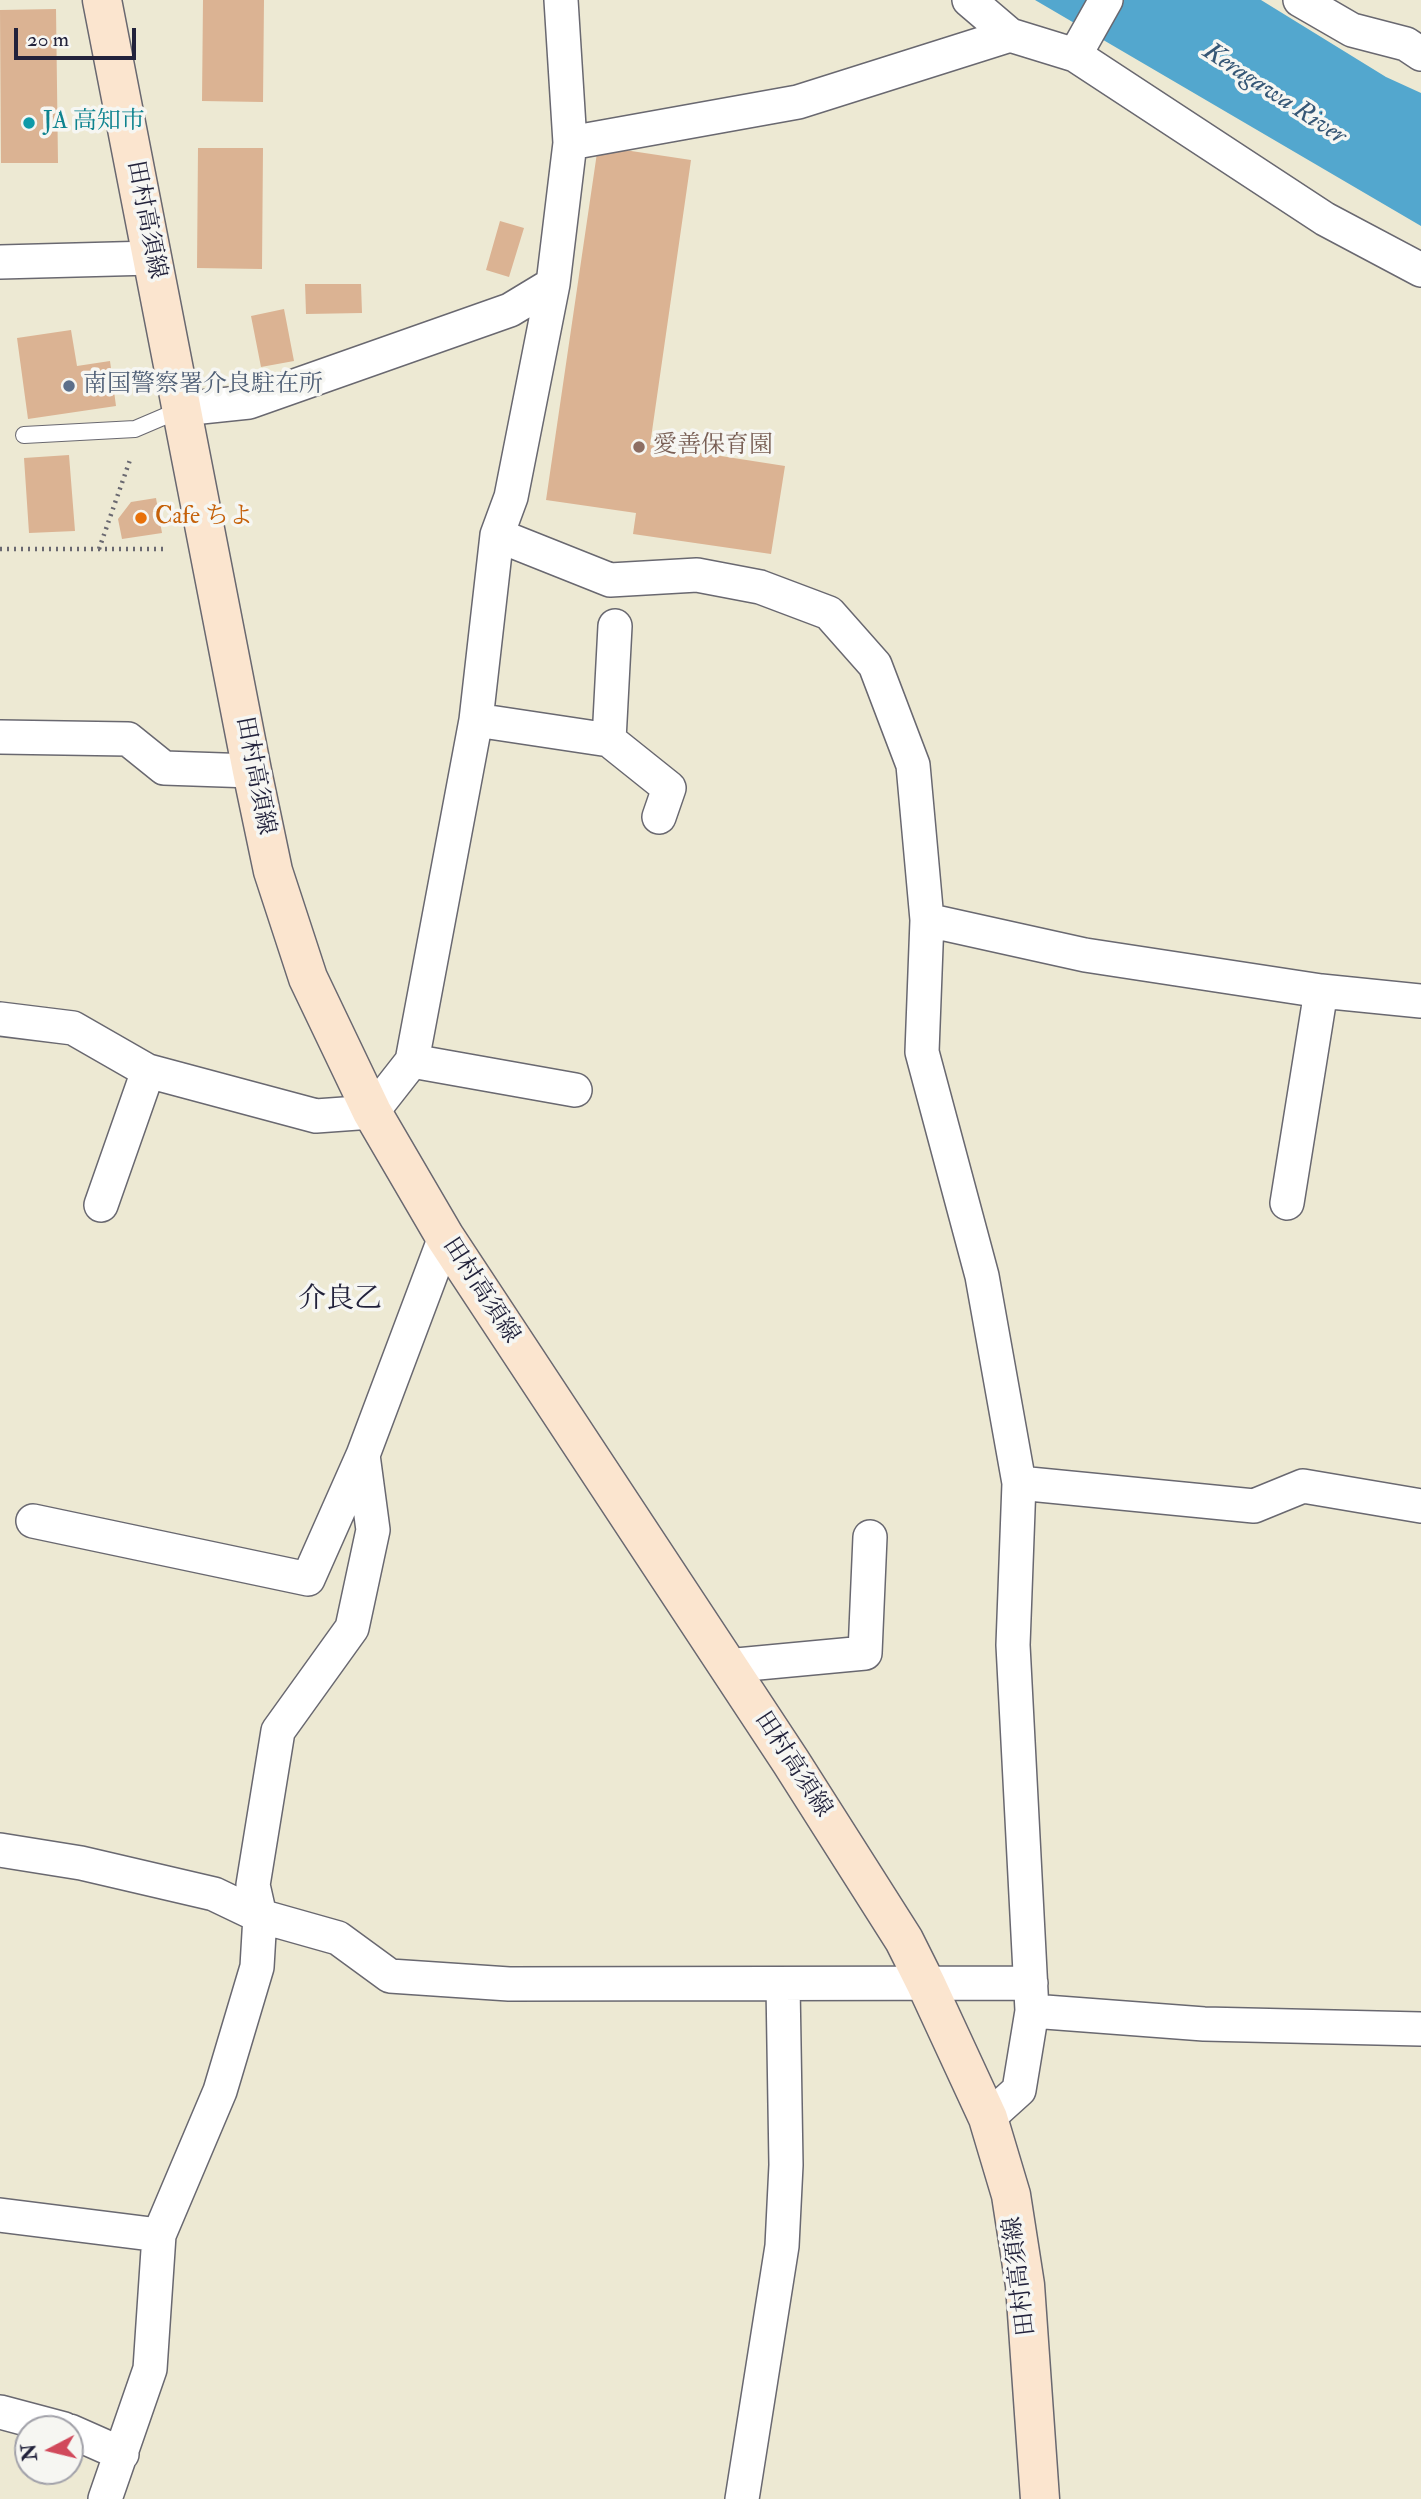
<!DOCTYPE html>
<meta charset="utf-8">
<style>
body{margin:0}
#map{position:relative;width:1421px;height:2499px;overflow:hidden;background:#ede9d3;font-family:"IM FELL Double Pica",serif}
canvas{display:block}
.north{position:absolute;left:14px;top:2415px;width:70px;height:70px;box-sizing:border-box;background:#f6f6f2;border:2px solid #a1a1a9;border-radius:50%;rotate:263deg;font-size:19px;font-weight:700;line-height:28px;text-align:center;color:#22223b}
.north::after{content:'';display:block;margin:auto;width:24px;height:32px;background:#d1495b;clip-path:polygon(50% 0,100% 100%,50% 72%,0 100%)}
.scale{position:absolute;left:14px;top:28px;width:122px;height:32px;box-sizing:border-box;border:4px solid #22223b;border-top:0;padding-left:9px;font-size:21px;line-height:24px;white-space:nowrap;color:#22223b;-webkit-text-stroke:5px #f6f6f2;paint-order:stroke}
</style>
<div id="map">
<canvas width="1421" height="2499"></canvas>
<div class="north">N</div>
<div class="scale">20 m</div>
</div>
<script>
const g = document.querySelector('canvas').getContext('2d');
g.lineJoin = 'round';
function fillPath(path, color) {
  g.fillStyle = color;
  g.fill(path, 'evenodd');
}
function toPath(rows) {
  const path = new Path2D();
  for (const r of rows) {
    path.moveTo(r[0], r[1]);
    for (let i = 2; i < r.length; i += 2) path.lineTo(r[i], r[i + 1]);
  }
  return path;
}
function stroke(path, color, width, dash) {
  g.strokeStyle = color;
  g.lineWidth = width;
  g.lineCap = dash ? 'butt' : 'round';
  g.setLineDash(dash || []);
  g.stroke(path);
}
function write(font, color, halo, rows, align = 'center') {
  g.font = font + ' "IM FELL Double Pica","Noto Serif JP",serif';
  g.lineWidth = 7;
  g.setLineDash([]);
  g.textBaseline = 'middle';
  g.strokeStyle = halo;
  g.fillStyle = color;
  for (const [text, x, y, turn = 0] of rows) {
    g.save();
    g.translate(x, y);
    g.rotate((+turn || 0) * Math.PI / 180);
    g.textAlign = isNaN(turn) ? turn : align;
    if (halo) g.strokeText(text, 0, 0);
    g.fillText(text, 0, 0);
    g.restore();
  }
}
fillPath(toPath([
 [1035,0,1261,0,1386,77,1421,93,1421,226]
]), '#53a7ce');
fillPath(toPath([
 [203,0,264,0,263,102,202,101],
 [56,9,58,163,1,163,0,10],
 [598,146,691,160,650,445,785,466,771,554,633,534,636,513,546,500],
 [198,148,263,148,262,269,197,268],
 [500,221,524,228,509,277,486,270],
 [305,284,361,284,362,313,306,314],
 [284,309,294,361,261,367,251,316],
 [71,330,77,366,110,361,116,406,28,419,17,338],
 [69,455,75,531,29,533,24,458],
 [156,498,162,533,122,539,118,519,131,502]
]), '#dbb393');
const service = toPath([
 [24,435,135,429,182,409]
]);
const minor = toPath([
 [969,0,1010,35],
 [1300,0,1352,30,1406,44,1421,54],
 [1075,55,1325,219,1421,270],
 [570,143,798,102,1010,35,1075,55,1106,0],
 [0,262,152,258],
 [182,409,249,402,510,310,553,284],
 [497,535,610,580,697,575,760,587,829,613,875,665,913,765,927,920,922,1052,982,1276,1019,1483,1013,1645,1032,2011,1019,2090,988,2118],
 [476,720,609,740,669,788,659,817],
 [0,737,128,739,164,768,252,771],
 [609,740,615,626],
 [927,920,1085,955,1321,991,1421,1001],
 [0,1019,73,1028,148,1071,316,1116,372,1112,412,1061,476,720,497,535,511,497,553,284,570,143,561,0],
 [412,1061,575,1090],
 [1287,1203,1321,991],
 [101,1205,148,1071],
 [1019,1483,1254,1506,1303,1486,1421,1506],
 [33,1521,308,1579,363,1455],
 [726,1666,865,1653,870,1537],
 [0,1850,81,1863,214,1894,260,1916,338,1938,390,1976,509,1984,1031,1983],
 [1032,2011,1204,2024,1421,2029],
 [0,2215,159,2235],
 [0,2412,64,2429],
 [70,2431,122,2454],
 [105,2499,150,2369,159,2235,220,2091,257,1967,260,1916,253,1885,278,1731,352,1628,373,1530,363,1455,445,1237],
 [742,2499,782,2246,786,2165,783,1985]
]);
const secondary = toPath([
 [102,0,252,771,273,871,308,978,372,1112,445,1237,791,1762,904,1940,926,1984,988,2118,1011,2195,1025,2285,1040,2499]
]);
stroke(service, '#696870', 18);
stroke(minor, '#696870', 36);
stroke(secondary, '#696870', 41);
stroke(toPath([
 [0,549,167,549],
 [99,549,131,457]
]), '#696870', 4.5, [2, 5]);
stroke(service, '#fff', 16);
stroke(minor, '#fff', 33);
stroke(secondary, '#fbe5cf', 38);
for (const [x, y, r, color] of [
 [29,123,7,"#0f9aa8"],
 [69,386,7,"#5c6f8a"],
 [639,447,7,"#8d6e63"],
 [141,518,7,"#e8710a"]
]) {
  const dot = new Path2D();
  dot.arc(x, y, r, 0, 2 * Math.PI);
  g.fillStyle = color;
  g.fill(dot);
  stroke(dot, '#f6f6f2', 2.5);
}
write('24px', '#0d838f', '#f6f6f2', [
 ["JA 高知市",43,123]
], 'left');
write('24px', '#22223b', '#f6f6f2', [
 ["田村高須線",145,220,79],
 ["田村高須線",254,776,79],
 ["田村高須線",480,1291,57],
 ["田村高須線",792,1765,57],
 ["田村高須線",1021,2276,-97]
]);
write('24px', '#4e5e75', '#f6f6f2', [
 ["南国警察署介良駐在所",83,386]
], 'left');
write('24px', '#785e54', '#f6f6f2', [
 ["愛善保育園",653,447]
], 'left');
write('24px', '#c56008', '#f6f6f2', [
 ["Cafe ちよ",155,518]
], 'left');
write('italic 26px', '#365776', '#f6f6f2', [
 ["Keragawa River",1274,95,33]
]);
write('28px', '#22223b', '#f6f6f2', [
 ["介良乙",340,1301]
]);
</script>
